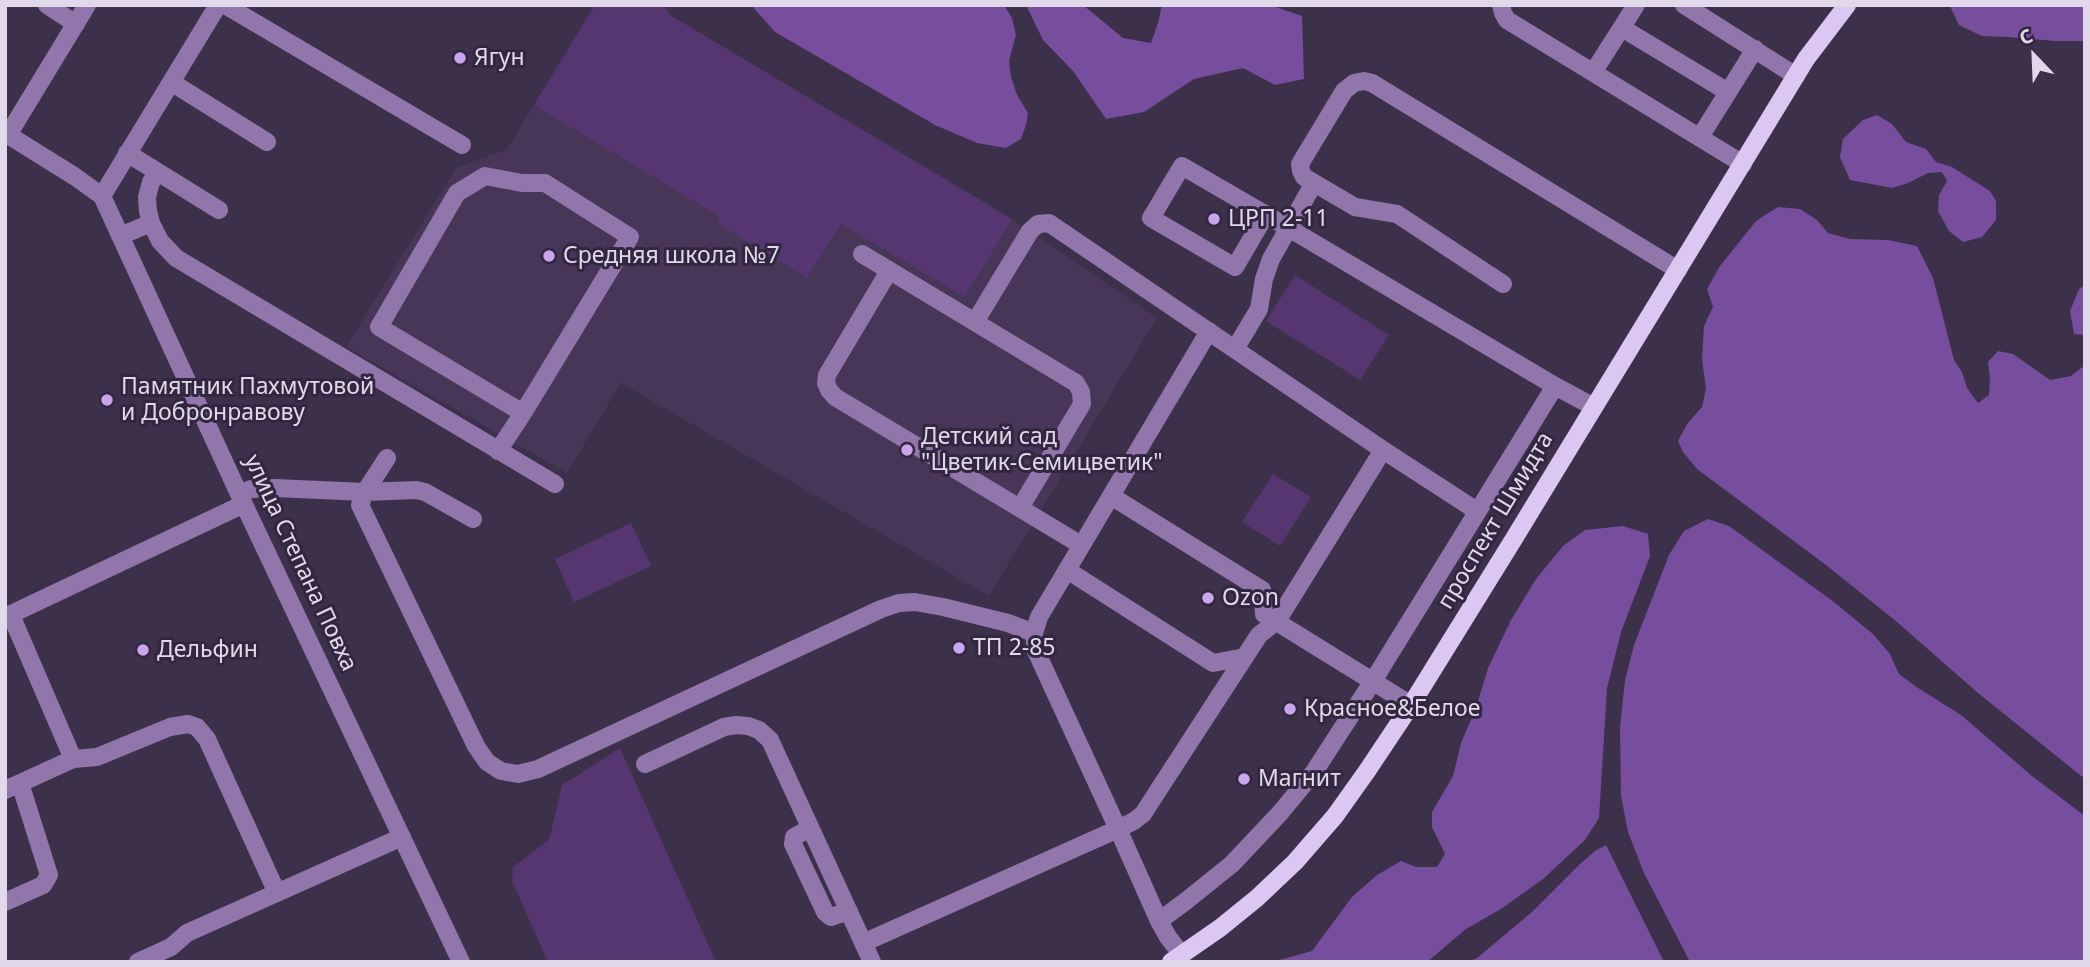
<!DOCTYPE html>
<meta charset="utf-8">
<style>
body{margin:0}
#map{position:relative;width:2090px;height:967px;overflow:hidden;background:#3d304a;font-family:"Noto Sans",sans-serif}
canvas{display:block}
.frame{position:absolute;inset:0;border:7px solid #e1d9ea;pointer-events:none}
.north{position:absolute;left:1999px;top:21px;width:70px;height:70px;-webkit-text-stroke:5px #332640;paint-order:stroke;rotate:337deg;font-size:19px;font-weight:700;line-height:28px;text-align:center;color:#e1d9ea}
.north::after{content:'';display:block;margin:auto;width:24px;height:32px;background:#e1d9ea;clip-path:polygon(50% 0,100% 100%,50% 72%,0 100%)}
</style>
<div id="map">
<canvas width="2090" height="967"></canvas>
<div class="frame"></div>
<div class="north">С</div>
</div>
<script>
const g = document.querySelector('canvas').getContext('2d');
g.lineJoin = 'round';
function fillPath(path, color) {
  g.fillStyle = color;
  g.fill(path, 'evenodd');
}
function toPath(rows) {
  const path = new Path2D();
  for (const r of rows) {
    path.moveTo(r[0], r[1]);
    for (let i = 2; i < r.length; i += 2) path.lineTo(r[i], r[i + 1]);
  }
  return path;
}
function stroke(path, color, width, dash) {
  g.strokeStyle = color;
  g.lineWidth = width;
  g.lineCap = dash ? 'butt' : 'round';
  g.setLineDash(dash || []);
  g.stroke(path);
}
function write(font, color, halo, rows, align = 'center') {
  g.font = font + ' "Noto Sans",sans-serif';
  g.lineWidth = 6;
  g.setLineDash([]);
  g.textBaseline = 'middle';
  g.strokeStyle = halo;
  g.fillStyle = color;
  for (const [text, x, y, turn = 0] of rows) {
    g.save();
    g.translate(x, y);
    g.rotate((+turn || 0) * Math.PI / 180);
    g.textAlign = isNaN(turn) ? turn : align;
    if (halo) g.strokeText(text, 0, 0);
    g.fillText(text, 0, 0);
    g.restore();
  }
}
fillPath(toPath([
 [595,5,664,5,670,15,1012,219,1157,318,989,596,621,383,567,473,346,347,456,168,507,149]
]), '#473657');
fillPath(toPath([
 [595,5,664,5,670,15,1012,219,965,297,841,224,807,278,717,223,720,217,534,105],
 [1295,275,1389,335,1360,380,1266,321],
 [1273,474,1311,497,1280,546,1242,522],
 [631,523,651,566,574,602,555,559],
 [620,748,716,962,548,962,512,881,513,867,549,840,562,785]
]), '#553670');
fillPath(toPath([
 [751,5,1004,5,1012,18,1016,35,1009,61,1011,77,1017,95,1028,113,1026,125,1021,139,1006,148,977,143,935,125,775,32],
 [1026,5,1083,5,1123,38,1151,43,1158,23,1162,5,1270,5,1302,16,1304,79,1275,85,1243,68,1194,79,1144,112,1106,119,1073,71,1043,40],
 [2085,5,2085,41,2055,41,2009,37,1982,36,1959,25,1950,6],
 [1877,115,1892,124,1906,142,1926,149,1936,162,1952,167,1990,191,1996,201,1996,220,1982,237,1963,242,1949,231,1938,211,1939,195,1947,181,1942,172,1928,173,1908,183,1892,188,1850,180,1840,157,1843,139,1863,120],
 [1778,207,1800,209,1817,220,1828,233,1850,239,1888,240,1917,246,1933,278,1954,360,1962,372,1967,388,1978,403,1989,395,1990,378,1988,362,1998,351,2013,354,2050,380,2071,376,2085,365,2085,779,1978,693,1897,622,1826,565,1697,469,1683,452,1678,441,1687,424,1702,407,1706,389,1702,359,1704,326,1713,307,1707,289,1720,266,1756,221],
 [2085,285,2085,335,2074,334,2070,311,2079,289],
 [1708,519,1729,526,1834,602,1873,634,1890,654,1899,674,1915,686,1961,715,2032,776,2085,816,2085,962,1690,962,1644,873,1628,832,1621,796,1620,727,1625,680,1634,645,1669,555,1684,531],
 [1623,526,1648,534,1650,556,1621,632,1607,688,1599,818,1585,840,1543,879,1501,909,1466,929,1427,962,1272,962,1312,951,1352,897,1377,875,1401,861,1416,867,1437,867,1445,854,1432,827,1432,812,1453,776,1461,743,1476,708,1488,668,1511,620,1536,579,1563,546,1585,530],
 [1606,845,1664,962,1461,962,1476,959,1533,911,1580,864,1595,851]
]), '#774d9d');
stroke(toPath([
 [47,5,76,24],
 [225,5,462,145],
 [1501,5,1503,13,1507,20,1743,164],
 [1684,5,1796,76],
 [1622,28,1728,92],
 [1594,71,1636,5],
 [171,82,267,142],
 [5,133,74,176,102,196,239,494,461,962],
 [8,135,87,5],
 [1700,137,1755,49],
 [127,153,219,210],
 [158,172,151,182,147,197,148,211,151,223,160,241,176,258,555,484],
 [102,196,218,5],
 [1266,214,1235,267,1151,218,1182,166,1275,220,1555,386,1594,407],
 [120,236,151,223],
 [862,254,1076,383,1081,392,1082,404,1020,508],
 [889,271,827,375,826,383,829,390,835,397,1081,545],
 [1503,284,1397,214,1355,207,1304,177,1301,171,1300,164,1344,91,1354,83,1364,81,1372,83,1678,270],
 [975,322,1030,231,1038,224,1049,223,1383,450,1477,511],
 [1209,331,1039,617,1034,633,1036,651,1118,829,1134,821,1143,814,1150,803,1259,635,1277,621,1383,450],
 [1235,349,1259,309,1264,279,1271,259,1314,183],
 [498,451,523,413,630,237,545,183,522,183,485,176,457,193,379,327,523,413],
 [387,458,365,492,360,505,476,746,487,762,501,771,518,774,538,769,881,609,899,603,915,602,943,607,1008,623,1034,633],
 [239,494,251,489,275,488,365,492,416,490,425,492,473,519],
 [1111,496,1262,590,1264,614,1411,705],
 [1067,570,1213,663,1245,657],
 [11,615,73,759],
 [5,617,244,504],
 [645,764,724,727,736,725,748,726,759,730,770,740,872,962],
 [5,790,73,759,97,757,170,727,188,724,197,727,207,739,277,893],
 [810,828,794,837,793,844,825,912,831,917,849,911],
 [5,902,43,885,49,875,20,783],
 [1159,921,1186,901,1232,864,1280,813,1314,772,1373,681,1555,386],
 [863,943,1118,829,1159,921,1168,937,1182,955],
 [138,962,171,947,187,933,402,837]
]), '#9176ac', 18);
stroke(toPath([
 [1171,962,1220,928,1257,898,1295,862,1335,816,1367,771,1411,705,1515,537,1806,59,1847,5]
]), '#dcc7f3', 18);
for (const [x, y, r, color] of [
 [460,58,7,"#c9a5ee"],
 [1214,219,7,"#c9a5ee"],
 [549,256,7,"#c9a5ee"],
 [107,400,7,"#c9a5ee"],
 [907,450,7,"#c9a5ee"],
 [1208,598,7,"#c9a5ee"],
 [959,648,7,"#c9a5ee"],
 [143,650,7,"#c9a5ee"],
 [1290,709,7,"#c9a5ee"],
 [1244,779,7,"#c9a5ee"]
]) {
  const dot = new Path2D();
  dot.arc(x, y, r, 0, 2 * Math.PI);
  g.fillStyle = color;
  g.fill(dot);
  stroke(dot, '#332640', 2.5);
}
write('23px', '#e1d9ea', '#332640', [
 ["Ягун",474,58],
 ["ЦРП 2-11",1228,219],
 ["Средняя школа №7",563,256],
 ["Памятник Пахмутовой",121,387],
 ["и Добронравову",121,413],
 ["Детский сад",921,437],
 ["\"Цветик-Семицветик\"",921,463],
 ["Ozon",1222,598],
 ["ТП 2-85",973,648],
 ["Дельфин",157,650],
 ["Красное&Белое",1304,709],
 ["Магнит",1258,779]
], 'left');
write('23px', '#e1d9ea', '#332640', [
 ["проспект Шмидта",1496,521,-59],
 ["улица Степана Повха",300,563,65]
]);
</script>
